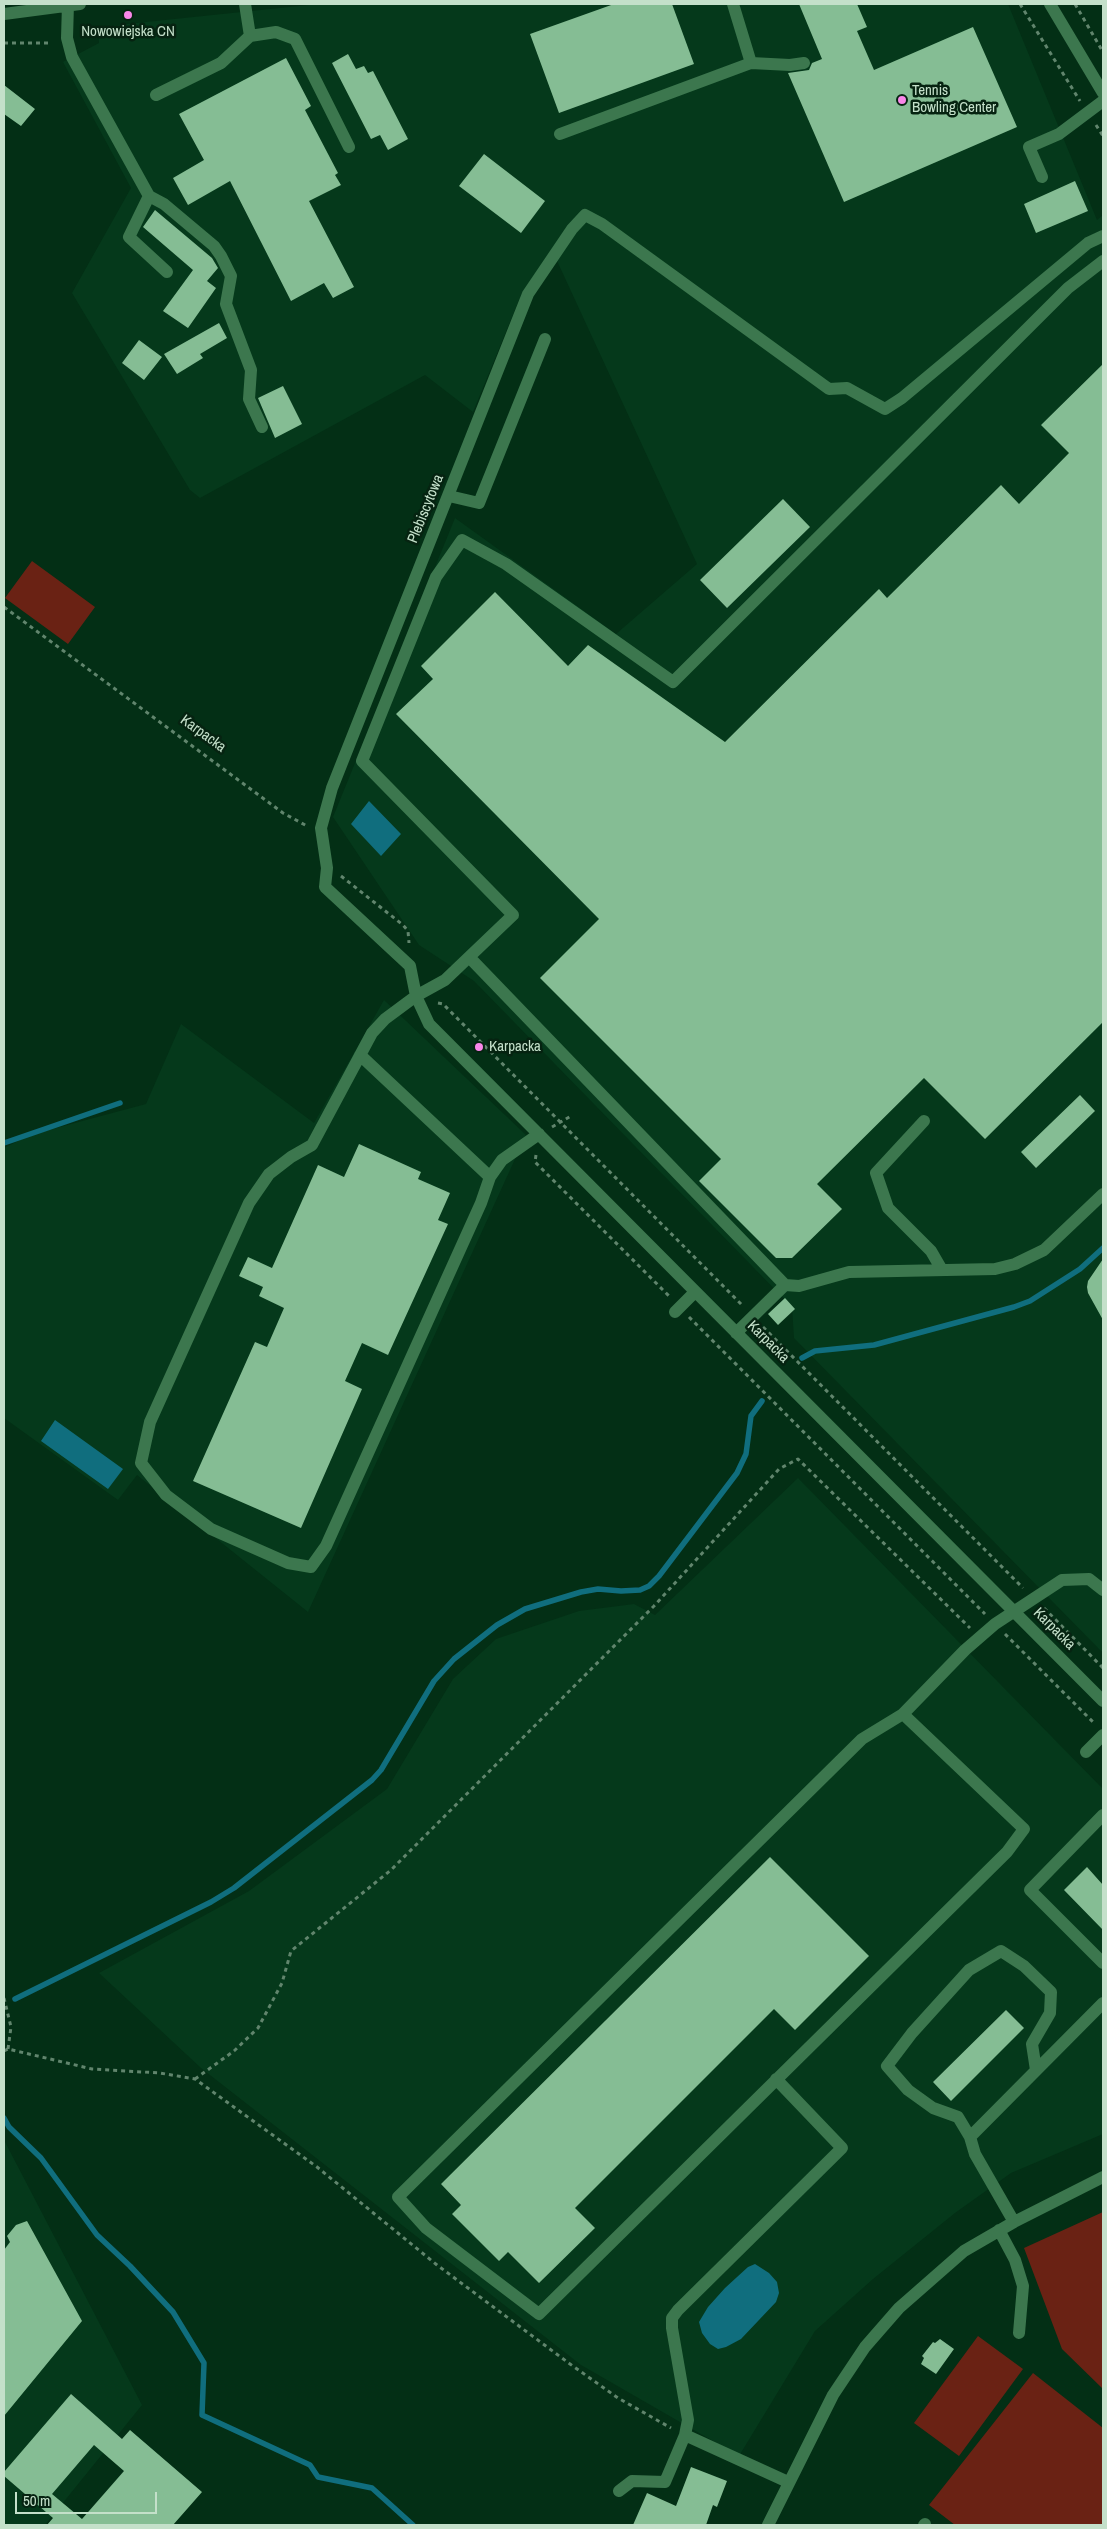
<!DOCTYPE html>
<style>
body{margin:0}
#map{position:relative;width:1107px;height:2529px;overflow:hidden;background:#032f15;font-family:"Archivo Narrow",sans-serif}
canvas{display:block}
.frame{position:absolute;inset:0;border:5px solid #c4e0ca;pointer-events:none}
.scale{position:absolute;left:15px;top:2492px;width:142px;height:22px;box-sizing:border-box;border:2px solid #c4e0ca;border-top:0;padding-left:6px;font-size:15px;line-height:18px;white-space:nowrap;color:#c4e0ca;-webkit-text-stroke:4px #062311;paint-order:stroke}
</style>
<div id="map">
<canvas width="1107" height="2529"></canvas>
<div class="frame"></div>
<div class="scale">50 m</div>
</div>
<script>
const g = document.querySelector('canvas').getContext('2d');
g.lineJoin = 'round';
function fillPath(path, color) {
  g.fillStyle = color;
  g.fill(path, 'evenodd');
}
function toPath(rows) {
  const path = new Path2D();
  for (const r of rows) {
    path.moveTo(r[0], r[1]);
    for (let i = 2; i < r.length; i += 2) path.lineTo(r[i], r[i + 1]);
  }
  return path;
}
function stroke(path, color, width, dash) {
  g.strokeStyle = color;
  g.lineWidth = width;
  g.lineCap = dash ? 'butt' : 'round';
  g.setLineDash(dash || []);
  g.stroke(path);
}
function write(font, color, halo, rows, align = 'center') {
  g.font = font + ' "Archivo Narrow",sans-serif';
  g.lineWidth = 5;
  g.setLineDash([]);
  g.textBaseline = 'middle';
  g.strokeStyle = halo;
  g.fillStyle = color;
  for (const [text, x, y, turn = 0] of rows) {
    g.save();
    g.translate(x, y);
    g.rotate((+turn || 0) * Math.PI / 180);
    g.textAlign = isNaN(turn) ? turn : align;
    if (halo) g.strokeText(text, 0, 0);
    g.fillText(text, 0, 0);
    g.restore();
  }
}
fillPath(toPath([
 [318,4,1008,4,1097,220,1103,215,1103,1653,794,1338,792,1307,474,981,419,945,333,817,455,518,616,634,697,564,552,250,522,293,473,412,425,375,200,498,190,490,72,293,131,188,63,62,99,43,98,27],
 [384,1000,526,1135,308,1612,137,1475,118,1500,4,1418,4,1148,30,1135,146,1104,181,1024,314,1123],
 [798,1478,1103,1789,1103,2134,1011,2173,955,2213,873,2279,815,2331,739,2456,581,2365,201,2068,99,1973,249,1891,387,1789,453,1679,496,1639,579,1611,634,1604,655,1615],
 [4,2140,142,2405,45,2525,4,2525]
]), '#05391b');
fillPath(toPath([
 [32,561,95,607,68,644,5,598],
 [1103,2212,1103,2389,1062,2349,1024,2248],
 [978,2336,1023,2369,959,2456,914,2423],
 [1033,2373,1103,2428,1103,2525,955,2525,929,2505]
]), '#6a2214');
fillPath(toPath([
 [369,801,401,834,381,856,351,824],
 [55,1420,123,1469,108,1489,41,1441],
 [755,2264,769,2273,777,2282,779,2293,776,2302,741,2339,726,2347,718,2349,710,2344,702,2333,699,2322,708,2307,725,2288,748,2267]
]), '#106e7e');
stroke(toPath([
 [4,1143,120,1103],
 [802,1358,815,1351,874,1345,1014,1307,1030,1301,1080,1269,1103,1248],
 [15,1999,211,1902,234,1888,372,1780,381,1770,434,1681,454,1659,497,1625,525,1609,581,1592,598,1589,621,1591,640,1590,649,1586,659,1576,737,1473,746,1454,751,1416,762,1401],
 [4,2118,9,2127,41,2158,97,2235,130,2266,173,2312,204,2363,202,2415,310,2465,318,2477,372,2488,413,2525]
]), '#106e7e', 5.5);
fillPath(toPath([
 [614,4,672,4,694,64,559,113,530,34],
 [799,4,857,4,867,27,857,31,874,70,973,27,1017,127,844,202,788,73,809,70,812,63,822,59],
 [348,54,356,69,364,66,368,73,373,71,408,139,388,150,380,135,371,139,332,63],
 [286,58,311,106,305,110,338,173,335,175,341,185,309,201,354,287,333,298,324,283,291,301,230,181,188,205,173,178,204,160,179,114],
 [4,85,35,109,21,126,4,114],
 [484,154,545,201,521,233,459,186],
 [1075,181,1088,211,1036,233,1024,204],
 [155,210,212,258,218,268,207,281,216,288,188,328,163,311,193,270,143,227],
 [219,323,227,338,200,354,203,358,177,374,164,354],
 [139,340,162,357,144,380,122,363],
 [1103,364,1103,1022,985,1139,924,1078,817,1184,842,1209,792,1258,776,1258,699,1181,721,1159,540,978,599,919,396,714,433,679,421,666,495,592,568,666,588,645,725,742,879,589,887,598,1001,485,1019,504,1069,453,1041,425],
 [283,386,302,424,275,438,258,398],
 [783,499,810,527,727,608,700,580],
 [1080,1095,1095,1111,1036,1168,1021,1152],
 [359,1144,421,1172,418,1179,450,1193,438,1220,448,1224,388,1355,362,1343,345,1381,362,1389,301,1528,193,1481,255,1342,267,1347,284,1308,259,1296,263,1287,239,1276,248,1257,272,1268,318,1165,344,1177],
 [1103,1259,1103,1320,1088,1293,1087,1287,1088,1281],
 [785,1298,795,1309,778,1325,768,1314],
 [770,1857,869,1956,795,2030,774,2009,575,2208,595,2228,539,2283,508,2252,499,2261,452,2214,461,2205,441,2184],
 [1087,1867,1103,1885,1103,1930,1064,1890],
 [1006,2010,1024,2028,951,2101,933,2082],
 [27,2221,82,2321,4,2416,4,2250,10,2242,7,2236,16,2225],
 [940,2339,954,2349,936,2374,921,2364,924,2358,922,2356,933,2342,935,2343],
 [71,2394,122,2439,130,2430,202,2492,173,2525,47,2525,53,2518,4,2476,4,2472],
 [94,2445,124,2471,82,2519,52,2494],
 [691,2467,727,2481,717,2507,713,2505,706,2525,633,2525,647,2493,676,2506]
]), '#85bd94');
stroke(toPath([
 [1020,4,1080,101],
 [1075,4,1103,52],
 [4,43,52,43],
 [1096,125,1103,136],
 [4,607,283,813,307,826],
 [341,876,403,925,408,931,409,943],
 [438,1003,443,1004,743,1306],
 [552,1127,571,1116],
 [536,1155,535,1162,669,1296],
 [689,1317,985,1614],
 [763,1327,1023,1588],
 [1044,1608,1103,1668],
 [1005,1634,1094,1723],
 [4,1998,11,2027,8,2049],
 [4,2051,8,2049,92,2069,160,2073,195,2079,317,2167,437,2265,570,2364,618,2398,671,2428],
 [195,2079,234,2051,258,2028,282,1983,291,1951,391,1870,654,1606,779,1469,798,1459,970,1628]
]), '#61856d', 3, [4, 4]);
stroke(toPath([
 [68,4,67,38,72,57,149,196,129,237,167,272],
 [245,4,250,36,276,32,295,39,349,147],
 [1050,4,1103,93],
 [4,14,80,4],
 [751,63,790,65,804,63],
 [156,95,221,63,250,36],
 [560,134,751,63,733,4],
 [1042,177,1029,147,1059,134,1103,101],
 [149,196,164,204,214,246,221,256,231,276,226,304,251,370,249,399,262,427],
 [1103,236,1088,243,902,398,885,409,847,388,829,389,602,224,585,215,572,229,528,294,332,788,321,828,327,868,325,887,410,966,416,996,429,1024,1103,1701],
 [449,496,479,503,545,339],
 [470,958,785,1285],
 [360,1055,490,1177,502,1160,539,1134],
 [924,1121,876,1173,888,1208,931,1251,942,1270],
 [490,1177,481,1203,326,1546,311,1567,288,1563,211,1529,166,1495,141,1463,150,1422,249,1203,269,1174,291,1157,312,1145,372,1033,385,1019,416,996,445,980,513,915,362,761,436,577,462,540,506,564,673,682,1068,288,1103,261],
 [675,1312,695,1292],
 [736,1333,785,1285,799,1286,849,1272,995,1269,1015,1264,1044,1250,1103,1194],
 [903,1714,1024,1829,1007,1852,539,2314,426,2228,398,2197,862,1739,903,1714,965,1650,995,1624,1062,1580,1089,1579,1103,1590],
 [1086,1752,1103,1735],
 [1103,1815,1030,1890,1103,1963],
 [970,2137,958,2117,933,2108,908,2090,887,2066,912,2033,969,1970,1001,1951,1024,1966,1051,1992,1050,2013,1032,2044,1036,2070],
 [1014,2222,975,2154,970,2137,1103,2003],
 [999,2230,1015,2260,1023,2286,1019,2333],
 [685,2435,788,2482],
 [619,2491,632,2481,665,2482,685,2435,688,2420,672,2328,672,2318,678,2310,842,2148,776,2079],
 [768,2525,833,2395,865,2347,899,2308,964,2251,1014,2222,1103,2177],
 [924,2525,925,2524]
]), '#3c774e', 12);
for (const [x, y, r, color] of [
 [128,15,5,"#f987e9"],
 [902,100,5,"#f987e9"],
 [479,1047,5,"#f987e9"]
]) {
  const dot = new Path2D();
  dot.arc(x, y, r, 0, 2 * Math.PI);
  g.fillStyle = color;
  g.fill(dot);
  stroke(dot, '#062311', 2);
}
write('15px', '#c4e0ca', '#062311', [
 ["Nowowiejska CN",128,32,"center"],
 ["Tennis",912,91],
 ["Bowling Center",912,108],
 ["Karpacka",489,1047]
], 'left');
write('15px', '#c4e0ca', '#062311', [
 ["Plebiscytowa",426,509,-68],
 ["Karpacka",203,734,36],
 ["Karpacka",768,1342,45],
 ["Karpacka",1054,1629,45]
]);
</script>
